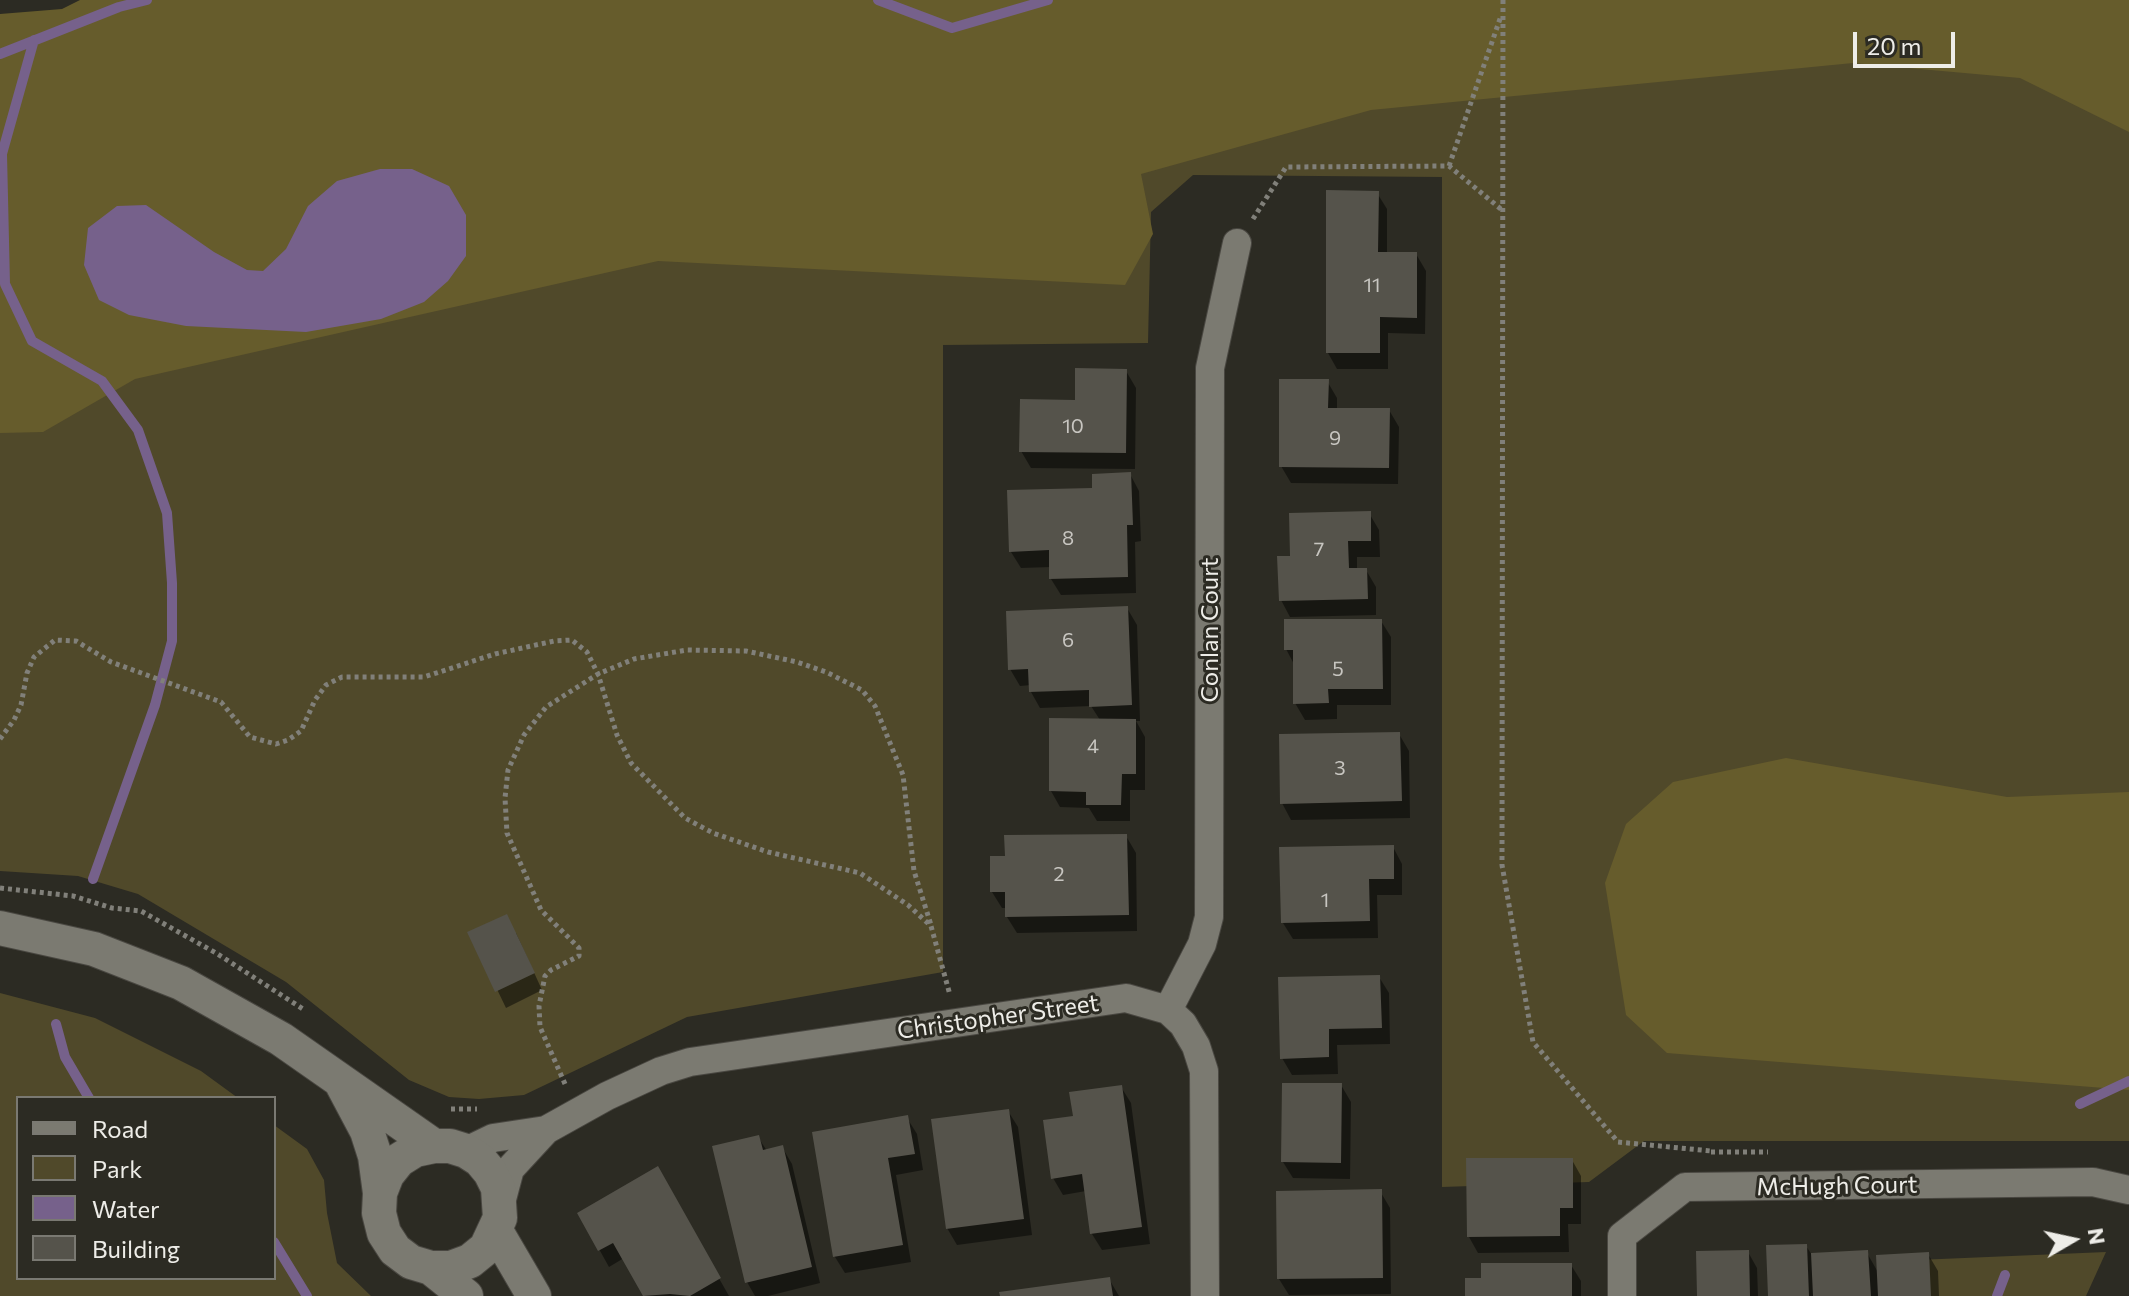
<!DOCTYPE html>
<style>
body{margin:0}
#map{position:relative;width:2129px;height:1296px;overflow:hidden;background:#2c2b23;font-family:Commissioner,sans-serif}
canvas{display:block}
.legend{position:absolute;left:16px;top:1096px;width:260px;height:184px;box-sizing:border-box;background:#2c2b23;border:2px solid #7a7972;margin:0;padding:10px 14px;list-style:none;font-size:24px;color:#eeede8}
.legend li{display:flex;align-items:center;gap:16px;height:40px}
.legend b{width:40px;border:2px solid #7a7972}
.north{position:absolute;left:2033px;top:1200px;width:80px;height:80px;-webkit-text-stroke:6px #2c2b23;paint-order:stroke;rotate:81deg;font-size:22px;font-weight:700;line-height:32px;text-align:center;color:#eeede8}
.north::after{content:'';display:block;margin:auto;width:28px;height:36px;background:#eeede8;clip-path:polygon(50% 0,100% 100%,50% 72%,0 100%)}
.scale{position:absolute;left:1853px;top:32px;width:102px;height:36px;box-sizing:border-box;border:4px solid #eeede8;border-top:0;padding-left:10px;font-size:24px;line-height:28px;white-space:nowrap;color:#eeede8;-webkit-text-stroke:6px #2c2b23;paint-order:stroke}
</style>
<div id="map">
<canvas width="2129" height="1296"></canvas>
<ul class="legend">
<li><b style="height:10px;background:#7b7a71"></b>Road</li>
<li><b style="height:22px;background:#50492a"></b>Park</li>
<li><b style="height:22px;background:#76618b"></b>Water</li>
<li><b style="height:22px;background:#55534b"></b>Building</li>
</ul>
<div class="north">N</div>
<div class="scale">20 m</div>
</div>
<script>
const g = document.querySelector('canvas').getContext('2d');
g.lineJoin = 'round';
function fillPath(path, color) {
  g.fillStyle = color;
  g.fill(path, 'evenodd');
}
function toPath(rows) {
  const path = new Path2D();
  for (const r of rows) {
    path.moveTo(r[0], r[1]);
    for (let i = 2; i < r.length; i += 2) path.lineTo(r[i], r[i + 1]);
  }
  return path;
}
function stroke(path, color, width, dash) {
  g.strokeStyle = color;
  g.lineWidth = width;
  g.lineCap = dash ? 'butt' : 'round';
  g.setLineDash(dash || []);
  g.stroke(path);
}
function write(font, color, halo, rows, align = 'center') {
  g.font = font + ' Commissioner,sans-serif';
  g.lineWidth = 6;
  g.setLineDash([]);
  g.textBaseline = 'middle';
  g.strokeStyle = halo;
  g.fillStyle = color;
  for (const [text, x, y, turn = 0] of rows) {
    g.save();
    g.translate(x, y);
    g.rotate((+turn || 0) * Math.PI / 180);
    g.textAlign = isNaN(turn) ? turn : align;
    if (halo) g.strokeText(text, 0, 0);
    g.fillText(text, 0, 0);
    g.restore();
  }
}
fillPath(toPath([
 [147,0,2129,0,2129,1141,1644,1141,1589,1182,1442,1187,1442,177,1193,175,1151,212,1148,343,943,345,943,972,687,1017,524,1095,479,1099,449,1097,409,1080,286,982,138,894,78,876,0,871,0,54],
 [0,993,95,1018,201,1071,238,1098,18,1098,18,1278,274,1278,274,1125,307,1149,324,1180,327,1213,337,1263,371,1296,0,1296],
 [2106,1252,2086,1296,1902,1296,1917,1260]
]), '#50492a');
fillPath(toPath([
 [80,0,2129,0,2129,132,2020,78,1853,63,1371,110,1141,174,1153,234,1125,285,658,261,135,379,43,432,0,433,0,14,62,9],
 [1786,758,2007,797,2129,792,2129,1090,1667,1053,1626,1015,1605,883,1626,824,1673,782]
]), '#665c2c');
fillPath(toPath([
 [380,169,412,169,449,186,466,215,466,256,448,281,424,302,381,319,306,332,186,326,129,315,99,300,84,265,88,228,117,206,146,205,214,252,247,270,263,271,286,249,308,206,337,181]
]), '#76618b');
fillPath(toPath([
 [1377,193,1387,209,1387,254,1416,254,1426,271,1425,334,1388,333,1388,369,1337,369,1328,353],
 [1126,371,1136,388,1135,469,1031,468,1021,451,1077,402],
 [1327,381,1337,398,1337,410,1389,410,1399,427,1398,484,1291,483,1281,466],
 [1130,474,1139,491,1141,541,1135,542,1136,593,1061,595,1051,579,1051,567,1021,568,1011,552,1094,490],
 [1369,513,1379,530,1380,557,1357,557,1357,570,1366,570,1376,587,1376,615,1290,617,1281,600],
 [1127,608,1137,625,1140,721,1136,721,1145,737,1145,790,1130,790,1130,821,1097,821,1089,808,1060,807,1051,791,1100,720,1091,706,1040,708,1031,692,1031,685,1020,686,1010,669],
 [1381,621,1391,637,1391,705,1337,705,1337,719,1305,720,1295,703,1295,666,1286,649],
 [1399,734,1409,751,1410,818,1291,820,1282,803],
 [1126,836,1136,853,1137,931,1017,933,1007,917,1007,908,1002,908,992,892,1007,858],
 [1393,847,1402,864,1402,895,1377,895,1378,938,1293,939,1283,923],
 [470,933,516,933,542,990,506,1008],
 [1379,977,1389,993,1390,1044,1337,1045,1338,1074,1292,1075,1282,1058],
 [1341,1085,1351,1102,1350,1179,1293,1178,1283,1162],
 [1121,1087,1131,1103,1150,1244,1102,1250,1092,1234,1086,1191,1063,1195,1053,1178,1075,1118],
 [1008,1111,1018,1127,1032,1235,957,1245,947,1228],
 [907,1118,917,1134,923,1170,896,1175,911,1262,845,1273,835,1257,814,1134],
 [758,1137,767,1151,782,1147,792,1164,820,1283,768,1296,755,1296,747,1282],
 [1572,1160,1581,1176,1581,1224,1568,1224,1569,1252,1478,1253,1469,1237],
 [657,1169,729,1296,645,1296,624,1258,609,1267,579,1213],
 [1380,1191,1390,1208,1391,1294,1289,1295,1279,1279],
 [1806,1246,1812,1255,1867,1253,1879,1274,1928,1254,1938,1271,1939,1296,1770,1296],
 [1748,1252,1757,1268,1758,1296,1699,1296],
 [1571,1265,1581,1281,1581,1296,1467,1296,1483,1280],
 [1109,1279,1119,1296,1002,1296]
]), '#0007');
stroke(toPath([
 [878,0,952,28,1048,0],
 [34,40,2,154,5,284,32,341,102,381,138,430,167,513,172,583,172,641,155,705,93,879],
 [0,54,119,7,147,0],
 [56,1024,65,1057,89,1098],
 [2080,1104,2129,1081],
 [274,1242,307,1296],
 [1997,1296,2005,1275]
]), '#76618b', 10);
fillPath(toPath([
 [1326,190,1379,191,1378,252,1417,252,1417,318,1380,317,1380,353,1326,353],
 [1075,368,1127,369,1126,453,1019,452,1020,399,1075,400],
 [1279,379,1329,379,1328,408,1390,408,1389,468,1279,467],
 [1131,472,1133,525,1127,525,1128,577,1049,579,1049,550,1009,552,1007,490,1092,488,1092,474],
 [1371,511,1371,541,1348,541,1349,568,1367,568,1368,599,1279,601,1277,556,1290,556,1289,513],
 [1128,606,1132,705,1089,707,1089,690,1029,692,1028,669,1008,670,1006,611],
 [1284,619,1382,619,1383,689,1328,689,1329,703,1293,704,1293,650,1284,650],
 [1049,718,1136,719,1136,774,1122,774,1121,805,1086,805,1086,792,1049,791],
 [1400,732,1402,801,1280,804,1279,734],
 [1127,834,1129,915,1005,917,1005,892,990,892,990,856,1005,856,1004,835],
 [1394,845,1394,879,1369,879,1370,921,1281,923,1279,847],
 [507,914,535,973,495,992,467,932],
 [1380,975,1382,1028,1329,1029,1329,1057,1280,1059,1278,977],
 [1282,1083,1342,1083,1341,1163,1281,1162],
 [1122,1085,1142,1227,1090,1234,1082,1174,1051,1179,1043,1120,1073,1116,1069,1092],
 [1009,1109,1024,1219,946,1229,931,1119],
 [908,1115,915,1154,888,1158,903,1245,833,1257,812,1132],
 [759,1135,763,1150,783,1145,812,1267,745,1283,712,1146],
 [1466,1158,1573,1158,1573,1208,1560,1208,1560,1236,1467,1237],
 [658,1166,721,1278,690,1296,670,1294,643,1296,613,1243,598,1251,577,1213],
 [1382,1189,1383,1278,1277,1279,1276,1191],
 [1807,1244,1809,1296,1768,1296,1766,1245],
 [1749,1250,1750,1296,1697,1296,1696,1251],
 [1868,1250,1871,1296,1813,1296,1811,1253],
 [1929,1252,1931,1296,1878,1296,1876,1255],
 [1481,1263,1572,1263,1572,1296,1465,1296,1465,1278,1481,1278],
 [1110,1277,1113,1296,1000,1296,999,1292]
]), '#55534b');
const minor = toPath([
 [1168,1010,1202,944,1209,917,1210,368,1237,243],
 [466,1151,493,1138,546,1130],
 [501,1203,510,1169,546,1130,607,1096,661,1071,690,1062,1126,998,1168,1010,1183,1024,1196,1046,1204,1071,1205,1296],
 [1622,1296,1622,1236,1685,1187,2093,1182,2129,1190]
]);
const tertiary = toPath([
 [0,928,94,949,181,983,281,1039,434,1146],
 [341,1082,367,1131,375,1156,380,1193,379,1213,384,1233,395,1250,411,1262,431,1268,451,1268,470,1261,486,1248,500,1218,498,1188,490,1172,480,1160,466,1151,450,1146,434,1146,415,1150,399,1160,387,1175,380,1193],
 [496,1231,534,1296],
 [431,1268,466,1296]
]);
stroke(minor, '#494741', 30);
stroke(tertiary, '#494741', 36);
stroke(toPath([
 [1503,0,1502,865,1533,1042,1618,1142,1711,1151],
 [1449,166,1501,16],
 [1253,219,1286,167,1449,166,1502,210],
 [0,739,14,720,21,705,27,673,34,657,55,640,76,641,111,662,221,702,250,737,276,744,288,740,301,731,315,700,326,685,342,677,424,677,495,654,554,641,572,640,587,652,598,674,617,735,631,763,685,818,713,833,768,852,860,873,908,905,931,926,950,995],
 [0,888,73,896,112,908,141,911,216,953,303,1009],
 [565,1084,540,1027,539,1006,545,976,551,970,579,956,579,948,541,910,507,833,505,798,508,770,524,735,546,707,598,674,634,659,687,650,746,651,797,662,826,672,862,690,875,706,903,775,914,871,931,925],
 [451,1109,477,1109],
 [1711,1152,1768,1152]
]), '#81807a', 5, [4, 4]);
stroke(minor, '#7b7a71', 28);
stroke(tertiary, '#7b7a71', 34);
write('20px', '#c8c6c1', null, [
 ["11",1372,285],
 ["10",1073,426],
 ["9",1335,438],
 ["8",1068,538],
 ["7",1319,549],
 ["6",1068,640],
 ["5",1338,669],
 ["4",1093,746],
 ["3",1340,768],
 ["2",1059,874],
 ["1",1325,900]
]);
write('24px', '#eeede8', '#2c2b23', [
 ["Conlan Court",1210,630,-90],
 ["Christopher Street",998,1017,-8],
 ["McHugh Court",1837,1186,-1]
]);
</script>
